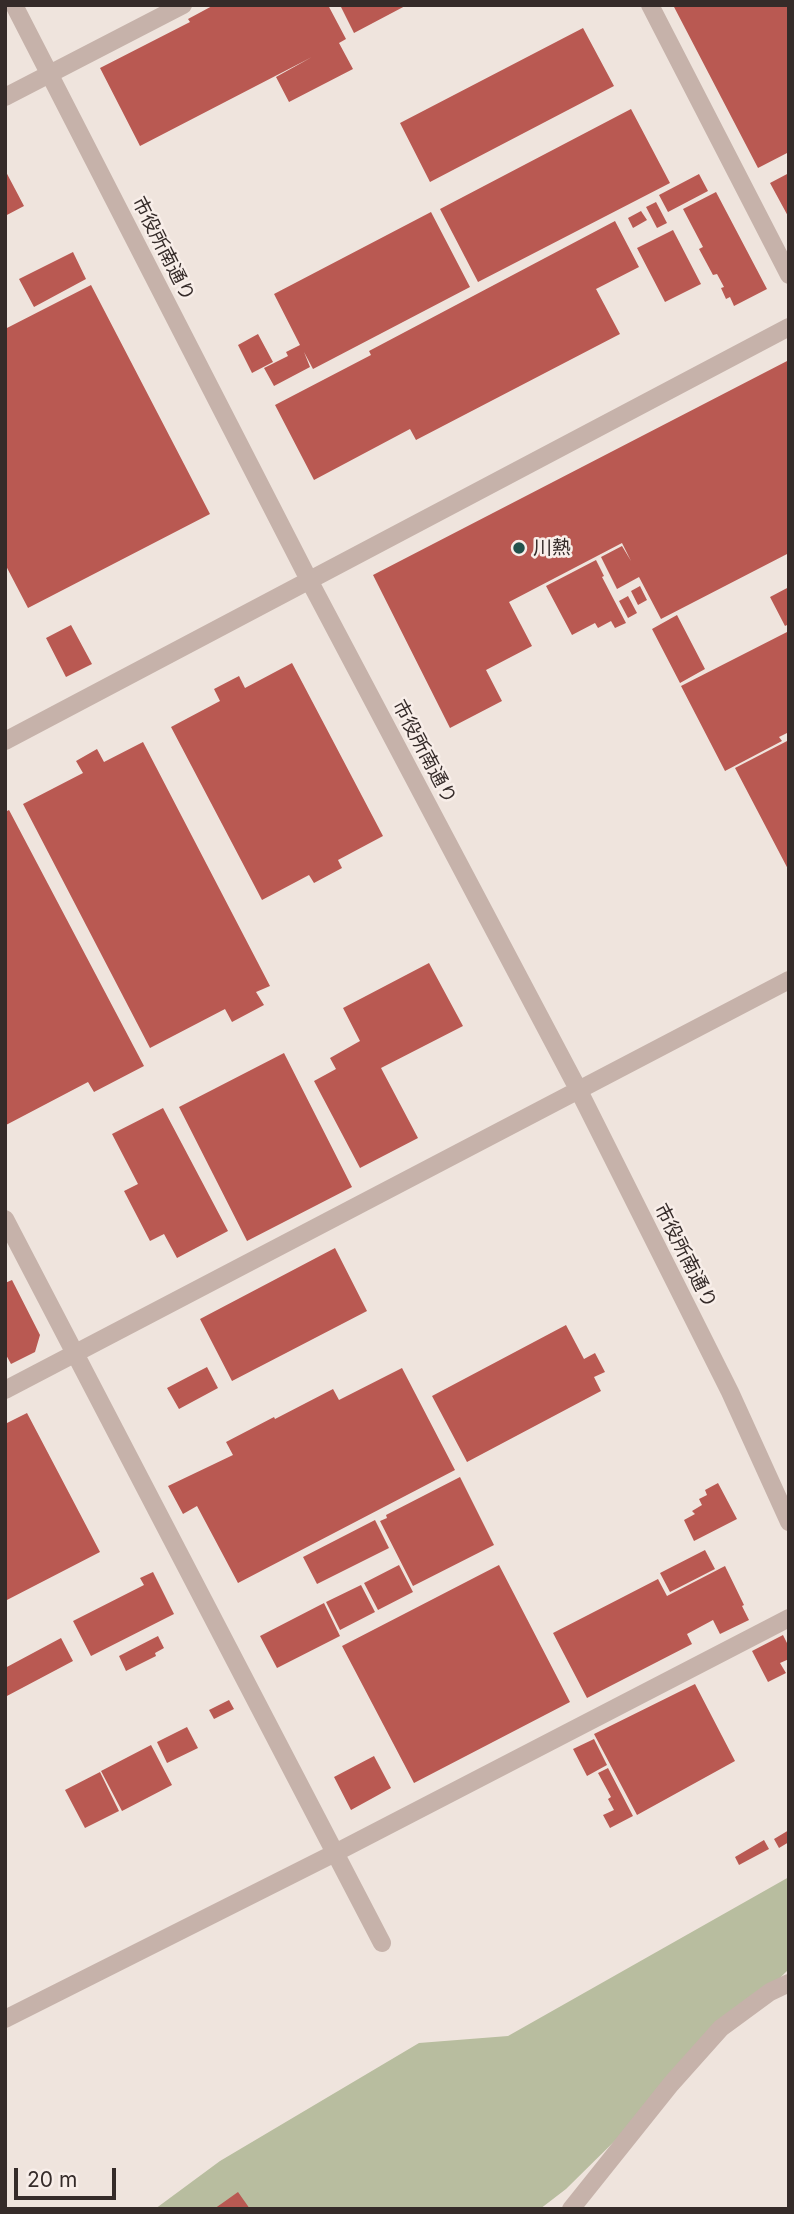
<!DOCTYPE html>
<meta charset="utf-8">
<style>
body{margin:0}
#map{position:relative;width:794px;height:2214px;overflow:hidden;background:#efe4dd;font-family:Inter,sans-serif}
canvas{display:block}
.frame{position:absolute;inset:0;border:7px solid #352b29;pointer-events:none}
.scale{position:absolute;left:14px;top:2168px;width:102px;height:32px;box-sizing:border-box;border:4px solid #352b29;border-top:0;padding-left:9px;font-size:21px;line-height:24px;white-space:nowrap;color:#352b29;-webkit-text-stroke:5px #f8eee9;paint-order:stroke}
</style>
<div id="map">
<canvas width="794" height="2214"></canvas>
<div class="frame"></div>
<div class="scale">20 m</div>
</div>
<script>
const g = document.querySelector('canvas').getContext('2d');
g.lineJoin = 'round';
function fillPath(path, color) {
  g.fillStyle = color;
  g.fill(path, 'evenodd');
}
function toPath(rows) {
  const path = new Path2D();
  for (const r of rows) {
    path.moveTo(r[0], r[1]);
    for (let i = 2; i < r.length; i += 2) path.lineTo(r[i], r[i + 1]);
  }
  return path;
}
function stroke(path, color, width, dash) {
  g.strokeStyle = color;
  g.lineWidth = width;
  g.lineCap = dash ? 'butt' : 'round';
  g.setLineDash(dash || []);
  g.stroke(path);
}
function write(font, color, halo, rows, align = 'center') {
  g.font = font + ' Inter,"Noto Sans JP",sans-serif';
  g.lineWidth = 5;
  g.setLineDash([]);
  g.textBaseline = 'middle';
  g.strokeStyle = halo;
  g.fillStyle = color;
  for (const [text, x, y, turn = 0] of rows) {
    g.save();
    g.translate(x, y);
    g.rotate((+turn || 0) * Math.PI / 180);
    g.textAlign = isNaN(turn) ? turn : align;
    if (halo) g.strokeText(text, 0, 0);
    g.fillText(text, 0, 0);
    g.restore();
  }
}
fillPath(toPath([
 [789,1877,789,1969,566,2189,540,2209,155,2209,220,2161,419,2043,508,2036]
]), '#b8bd9f');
fillPath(toPath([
 [214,5,328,5,346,39,339,43,353,69,289,102,276,77,312,57,140,146,100,68,190,22,188,19],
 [340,5,407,5,354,33],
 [673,5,789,5,789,152,758,168],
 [583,28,614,86,430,182,400,123],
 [631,109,670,183,478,282,440,209],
 [5,170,24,206,5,216],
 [789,173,789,218,770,183],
 [699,174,708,191,668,212,659,195],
 [716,192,767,289,734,306,730,297,726,299,721,288,724,287,717,274,713,275,699,249,703,247,683,209],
 [656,202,667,223,657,228,646,207],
 [641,211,647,220,633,228,628,218],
 [431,212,470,287,313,369,304,352,310,367,274,386,264,368,288,356,286,352,300,345,274,294],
 [615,221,639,267,596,289,620,334,416,440,410,429,314,480,275,405,371,355,369,351],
 [673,230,701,284,665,302,637,248],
 [73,252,86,279,34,307,19,279],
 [91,285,210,514,28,608,5,564,5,329],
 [258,334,273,362,252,373,238,345],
 [789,360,789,553,661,619,639,577,617,589,601,557,622,546,631,561,622,543,509,602,532,646,486,670,502,701,450,728,373,575],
 [596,560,604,576,602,577,626,623,615,628,611,621,598,628,595,623,572,635,546,586],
 [640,586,647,600,638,605,631,591],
 [789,587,789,624,785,626,770,597],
 [628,596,637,613,628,618,619,601],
 [677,615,705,669,680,683,652,629],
 [71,625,92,664,66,677,46,638],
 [789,631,789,732,779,737,782,741,725,771,681,686],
 [292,663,383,836,338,860,342,868,314,883,309,875,262,900,171,727,220,701,214,689,239,676,245,688],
 [789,740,789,871,735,768],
 [143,742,270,986,256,992,264,1005,232,1022,225,1009,150,1048,23,804,83,773,76,761,97,749,104,762],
 [9,810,144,1066,94,1092,88,1082,6,1125,5,812],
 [429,963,463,1026,381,1068,418,1138,360,1168,314,1081,336,1069,330,1058,360,1041,343,1008],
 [284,1053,352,1187,247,1241,179,1107],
 [163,1108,228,1231,177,1258,164,1234,150,1241,124,1191,138,1184,112,1134],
 [335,1248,367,1311,232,1381,200,1319],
 [12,1280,40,1335,35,1352,11,1364,5,1353,5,1283],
 [566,1325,584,1359,595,1353,605,1372,594,1377,601,1391,467,1462,432,1396],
 [207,1367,218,1388,179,1409,167,1388],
 [402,1368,455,1470,238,1583,197,1506,183,1514,168,1486,233,1455,226,1442,274,1417,275,1419,333,1389,339,1400],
 [27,1413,100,1552,5,1601,5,1424],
 [460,1477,494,1545,413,1586,380,1521,387,1518,386,1515],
 [718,1483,737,1519,694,1541,684,1520,695,1514,692,1511,702,1505,699,1499,707,1495,705,1490],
 [375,1520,389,1548,317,1584,303,1557],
 [705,1550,715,1569,670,1592,660,1573],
 [399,1565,413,1592,378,1610,364,1583],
 [499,1565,570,1702,414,1783,342,1646],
 [725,1566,744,1605,742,1606,749,1620,720,1634,713,1620,687,1634,692,1644,587,1698,553,1633,658,1579,667,1596],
 [153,1572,174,1614,91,1656,73,1621,144,1585,140,1578],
 [361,1585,375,1612,340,1630,326,1602],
 [324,1603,340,1636,277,1668,260,1636],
 [783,1635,789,1647,789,1659,780,1663,786,1673,768,1682,752,1651],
 [158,1636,164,1648,155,1653,156,1656,126,1671,119,1656],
 [61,1638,73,1661,5,1697,5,1668],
 [695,1684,735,1761,637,1815,594,1734],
 [229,1700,234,1709,214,1719,209,1710],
 [187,1727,198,1748,167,1763,157,1742],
 [594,1739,607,1765,587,1776,573,1749],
 [151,1745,172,1785,122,1811,101,1771],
 [374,1756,391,1788,351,1810,334,1777],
 [608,1768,633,1816,610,1828,603,1815,614,1810,608,1799,611,1797,598,1773],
 [100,1772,119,1811,85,1828,65,1790],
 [789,1830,789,1842,779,1848,774,1839],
 [764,1840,769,1849,739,1865,735,1857],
 [238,2192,250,2209,214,2209]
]), '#b95952');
stroke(toPath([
 [14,5,309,580,578,1089,730,1392,789,1522],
 [650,5,789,275],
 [5,97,183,5],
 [5,741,789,327],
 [5,1219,382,1943],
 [5,1390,789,980],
 [5,2019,335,1853,789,1618],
 [571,2209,671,2084,721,2028,770,1992,789,1983]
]), '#c6b2aa', 18);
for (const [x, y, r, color] of [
 [519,548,7,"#23524c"]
]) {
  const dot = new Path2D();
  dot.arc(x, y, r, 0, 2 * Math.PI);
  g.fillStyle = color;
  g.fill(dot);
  stroke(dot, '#f8eee9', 2.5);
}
write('19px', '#352b29', '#f8eee9', [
 ["市役所南通り",163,249,63],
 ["市役所南通り",424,752,62],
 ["市役所南通り",685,1256,63]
]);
write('19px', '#352b29', '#f8eee9', [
 ["川熱",533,548]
], 'left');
</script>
